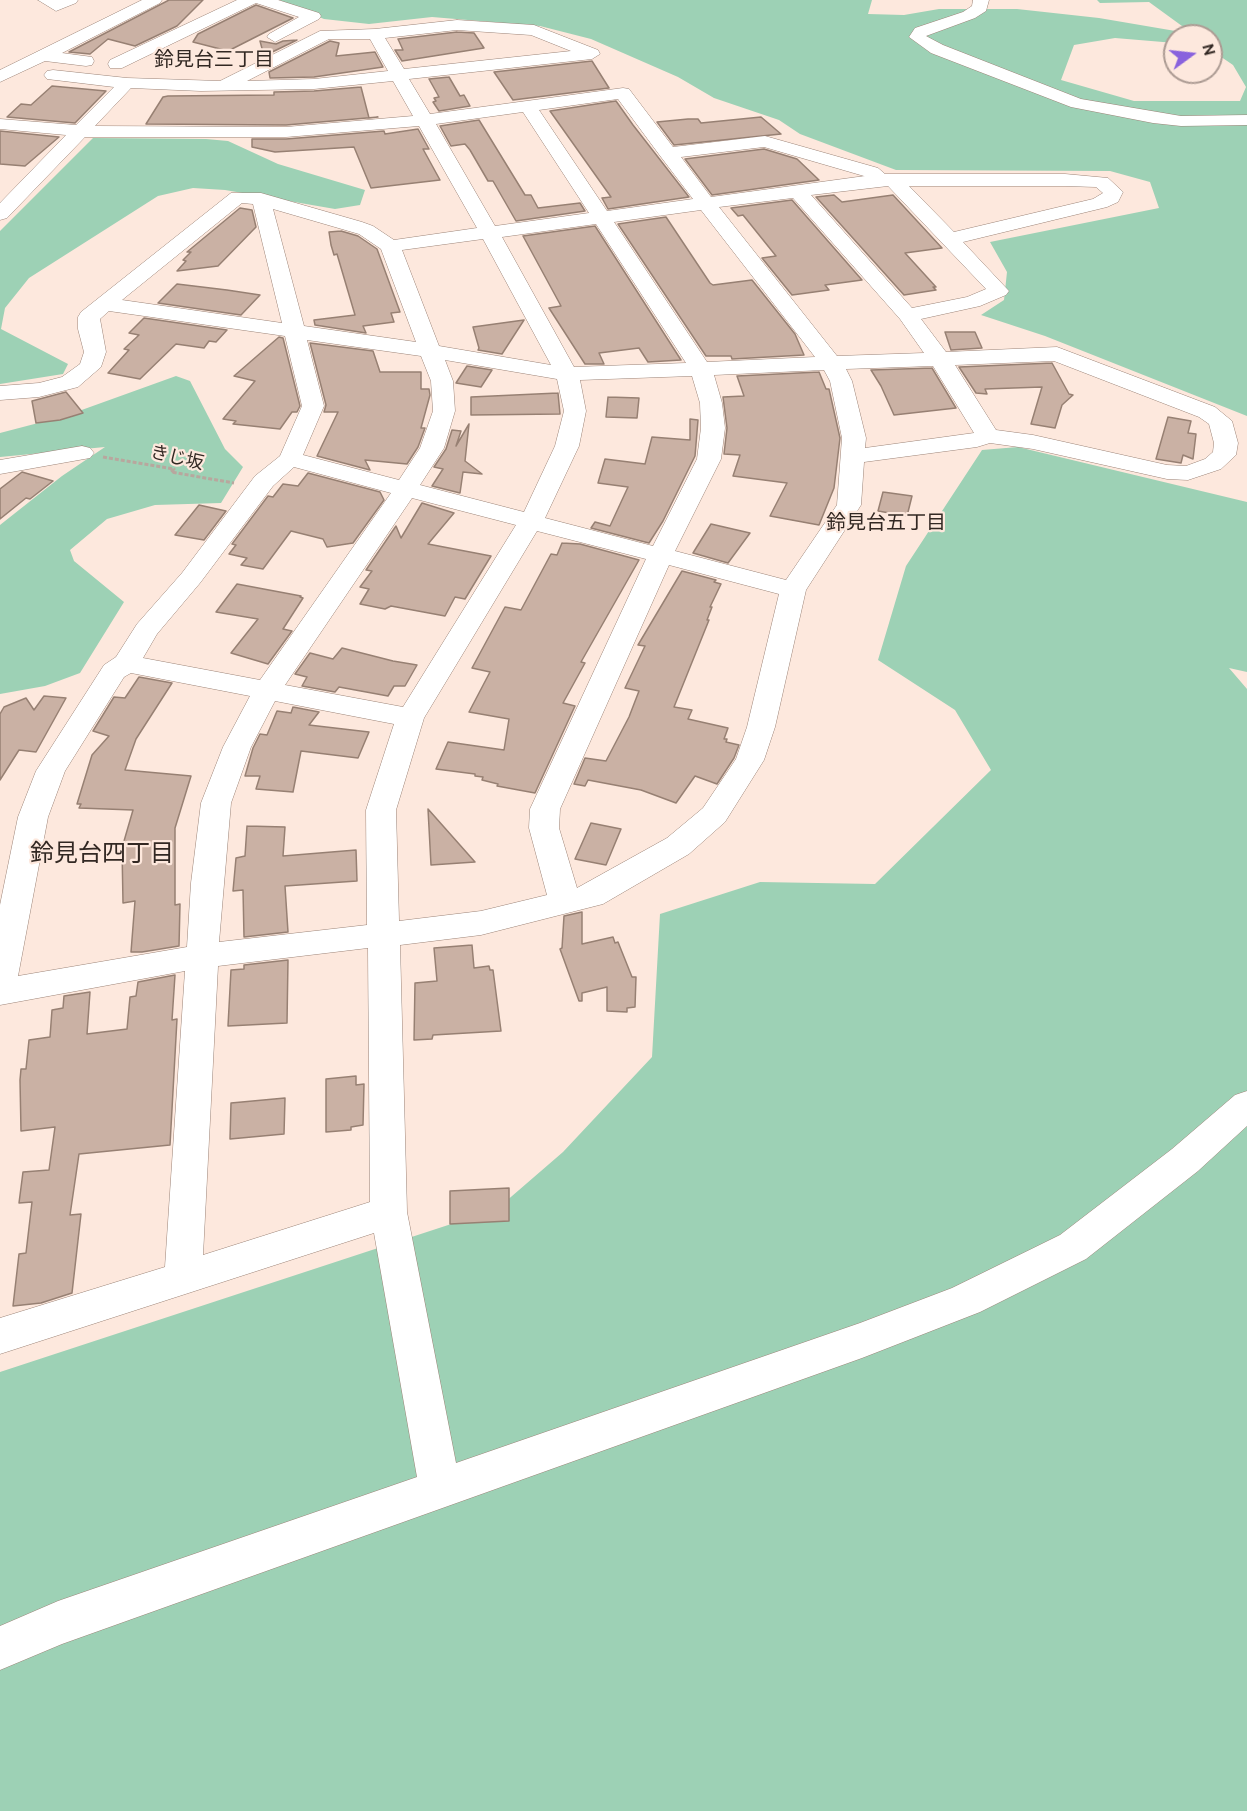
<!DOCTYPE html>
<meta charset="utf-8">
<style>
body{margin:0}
#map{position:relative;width:1247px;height:1811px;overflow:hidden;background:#fde8dd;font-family:Cabin,sans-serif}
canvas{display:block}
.north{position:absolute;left:1163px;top:24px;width:60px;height:60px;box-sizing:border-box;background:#fde8dd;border:2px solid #ac9b93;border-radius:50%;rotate:75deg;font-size:16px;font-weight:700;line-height:24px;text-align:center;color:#322823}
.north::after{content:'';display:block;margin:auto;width:21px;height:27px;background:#8962dd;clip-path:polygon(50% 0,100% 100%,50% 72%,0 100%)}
</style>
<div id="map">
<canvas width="1247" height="1811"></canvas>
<div class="north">N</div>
</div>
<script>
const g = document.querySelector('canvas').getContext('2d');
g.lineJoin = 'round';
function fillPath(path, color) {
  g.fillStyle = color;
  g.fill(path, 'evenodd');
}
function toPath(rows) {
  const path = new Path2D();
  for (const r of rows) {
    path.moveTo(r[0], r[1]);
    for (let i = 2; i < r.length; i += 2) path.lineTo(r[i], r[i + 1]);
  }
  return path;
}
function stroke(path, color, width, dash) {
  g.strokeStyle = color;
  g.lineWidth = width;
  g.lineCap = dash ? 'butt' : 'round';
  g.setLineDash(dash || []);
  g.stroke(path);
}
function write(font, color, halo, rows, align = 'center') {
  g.font = font + ' Cabin,"Noto Sans JP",sans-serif';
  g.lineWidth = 4.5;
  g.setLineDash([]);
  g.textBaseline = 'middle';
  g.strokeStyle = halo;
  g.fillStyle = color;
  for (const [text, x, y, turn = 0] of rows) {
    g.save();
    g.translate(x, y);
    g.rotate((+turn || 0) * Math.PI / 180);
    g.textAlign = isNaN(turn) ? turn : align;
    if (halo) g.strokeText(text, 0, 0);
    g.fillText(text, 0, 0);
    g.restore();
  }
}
fillPath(toPath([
 [279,0,872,0,868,14,904,15,939,9,1017,9,1099,18,1193,34,1149,2,1100,3,1097,0,1247,0,1247,416,1045,336,981,315,1004,300,1007,272,990,242,1159,208,1150,182,1110,171,896,170,800,134,779,120,714,98,678,77,591,39,540,26,432,17,369,24,324,19],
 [1175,36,1211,36,1211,50,1233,65,1246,87,1240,101,1134,101,1061,80,1074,45,1115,38,1175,43],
 [93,138,206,139,228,141,278,164,365,190,360,205,335,209,225,190,193,188,158,196,29,278,5,308,1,329,68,364,63,374,0,384,0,231],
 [176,376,190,381,225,449,243,467,221,503,155,505,107,519,70,550,74,561,124,602,80,673,45,686,0,694,0,525,62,476,105,447,0,457,0,433,65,416],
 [1018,447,1247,502,1247,672,1229,668,1247,689,1247,1811,0,1811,0,1372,497,1209,563,1152,652,1057,660,914,760,882,875,884,991,770,955,710,878,660,906,566,982,450]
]), '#9dd1b5');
const building = toPath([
 [169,0,203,0,177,26,135,46,108,39,90,54,69,52,169,0],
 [256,5,293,18,228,51,193,42,198,34,256,5],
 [457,32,474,33,484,48,402,61,395,50,403,50,398,39,457,32],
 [297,40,264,56,260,41,276,44,283,41,297,40],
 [330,41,339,43,336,56,375,52,383,67,314,77,270,78,269,72,330,41],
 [592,61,609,88,513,100,494,72,592,61],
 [449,77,460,96,464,95,470,106,439,111,433,102,436,101,434,98,439,97,429,79,449,77],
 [52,86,106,91,75,123,7,117,21,104,31,105,52,86],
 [361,87,369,118,378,117,286,125,146,124,163,97,168,96,274,95,274,92,314,91,361,87],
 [616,101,633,125,689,197,608,209,602,198,611,197,550,111,616,101],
 [761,117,781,134,674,145,657,122,688,119,698,119,701,123,761,117],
 [479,120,525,195,531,195,538,208,580,203,585,211,516,221,493,181,488,181,470,150,465,144,451,146,440,126,479,120],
 [418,129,429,149,423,149,440,180,371,188,354,147,275,152,252,147,252,139,286,139,384,131,385,134,418,129],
 [0,131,59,137,25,166,0,164,0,131],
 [764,149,797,159,819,180,712,195,685,159,764,149],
 [834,195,842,202,893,195,942,248,905,253,936,287,933,287,936,290,904,295,816,197,834,195],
 [792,200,862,280,825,285,829,290,792,295,762,258,776,256,743,215,738,216,731,208,792,200],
 [240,208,252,210,256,227,218,266,177,271,186,261,183,260,191,252,187,252,240,208],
 [666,217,710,283,713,285,752,280,795,334,804,355,732,359,731,356,706,356,618,224,666,217],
 [595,226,681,360,648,362,639,348,599,353,604,364,585,364,549,308,561,306,523,236,595,226],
 [341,231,358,236,377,249,400,312,391,313,394,322,363,326,366,333,315,325,314,320,355,315,337,254,334,255,331,245,329,232,341,231],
 [177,284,227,290,260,295,241,315,158,303,177,284],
 [144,318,227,330,216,342,209,341,204,348,176,344,140,379,108,373,129,350,124,349,139,335,129,333,144,318],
 [524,320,502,354,478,350,479,348,473,327,524,320],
 [945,332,975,332,982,348,951,350,945,332],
 [279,337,283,338,300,406,297,412,292,412,280,429,233,424,236,421,223,419,255,381,234,376,279,337],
 [310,343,373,351,380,372,421,372,421,389,429,389,430,395,421,428,425,428,418,447,407,464,365,460,370,470,317,456,338,412,324,412,326,405,310,343],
 [1052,363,1069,394,1073,395,1062,405,1055,428,1031,424,1042,387,985,389,987,394,976,393,959,367,1052,363],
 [467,366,492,370,481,387,456,383,467,366],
 [932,368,956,408,894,415,881,386,871,370,932,368],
 [819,372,826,389,829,389,840,438,834,488,819,525,770,516,787,483,733,476,740,455,724,454,727,428,723,397,744,396,737,376,819,372],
 [66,392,83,413,60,420,36,423,32,401,66,392],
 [558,393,560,414,471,415,471,397,558,393],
 [608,397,639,398,637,418,606,417,608,397],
 [1168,417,1191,421,1188,433,1196,434,1193,459,1183,455,1181,463,1156,459,1168,417],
 [690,419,698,420,695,456,663,521,649,543,591,528,595,522,610,526,628,487,598,483,605,459,645,464,652,437,690,440,690,419],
 [469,424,465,461,482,474,463,472,460,493,432,486,443,469,434,467,446,449,452,430,461,431,456,446,469,424],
 [22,472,53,481,30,499,26,498,0,519,0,489,22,472],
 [308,473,380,492,384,500,353,543,327,547,323,539,291,531,263,569,241,565,247,558,229,554,236,545,232,544,268,496,273,497,283,484,298,486,308,473],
 [883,492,912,496,907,516,878,511,883,492],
 [422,503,454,513,428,544,491,556,465,599,455,597,445,616,391,606,385,609,360,604,369,589,360,587,372,571,366,570,396,526,401,538,422,503],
 [199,505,226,511,204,540,175,535,199,505],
 [711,524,750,533,728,563,693,553,711,524],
 [562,543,580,544,639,560,581,662,585,663,563,703,575,706,535,793,497,786,498,784,482,780,483,777,475,776,475,774,436,769,448,742,504,750,509,719,469,712,490,672,472,668,505,607,521,610,551,554,557,555,562,543],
 [682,571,716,580,714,582,721,584,710,607,712,607,707,620,709,620,674,707,692,710,688,719,728,728,724,739,727,739,726,742,739,745,734,758,717,784,695,776,676,803,641,790,588,780,585,786,574,784,585,758,606,761,629,717,639,691,625,688,645,646,638,645,682,571],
 [237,584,301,596,300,597,303,598,283,629,292,631,268,664,231,653,258,619,216,612,237,584],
 [342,648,393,661,417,665,405,686,394,686,388,696,339,687,335,692,302,686,307,677,295,674,310,653,333,659,342,648],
 [139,677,172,683,136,739,125,770,191,776,175,828,175,905,180,904,179,946,142,952,131,952,135,901,123,903,122,848,133,810,79,808,81,804,77,804,92,755,109,736,93,731,114,697,125,698,139,677],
 [44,696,66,698,36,752,19,750,0,780,0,714,4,707,26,698,34,710,44,696],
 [293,707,319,712,309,725,369,732,358,758,301,751,293,792,256,789,260,776,245,776,253,748,260,734,267,735,277,711,291,713,293,707],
 [428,809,475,862,431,865,428,809],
 [591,823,621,829,606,865,575,859,591,823],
 [247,826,285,827,283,856,356,850,357,881,285,886,288,932,244,937,243,890,233,891,236,858,245,856,247,826],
 [582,912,582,944,613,937,615,943,618,942,632,977,636,977,635,1007,627,1008,627,1012,607,1011,607,987,582,993,582,1001,579,1001,560,949,562,948,564,916,582,912],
 [472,945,474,968,489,966,490,970,493,970,501,1031,433,1035,432,1039,414,1040,415,983,437,981,434,948,472,945],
 [288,960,287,1023,228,1026,231,970,244,969,244,965,288,960],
 [175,975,172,1020,177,1019,170,1145,79,1154,70,1215,81,1214,72,1293,41,1303,13,1306,19,1254,26,1253,32,1202,19,1203,23,1172,49,1170,55,1127,21,1131,20,1080,21,1069,26,1069,29,1040,50,1037,52,1010,63,1008,64,996,90,992,87,1034,127,1029,130,997,136,996,138,982,175,975],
 [356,1076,356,1085,364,1084,363,1125,351,1127,351,1130,326,1132,326,1079,356,1076],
 [285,1098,284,1134,230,1139,231,1103,285,1098],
 [509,1188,509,1221,450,1224,450,1191,509,1188]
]);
fillPath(building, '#cab1a4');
stroke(building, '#978073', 1.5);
const minor = toPath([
 [38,0,78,0,76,3,56,11,38,0],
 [142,0,162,0,160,3,62,53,92,57,94,61,92,65,86,66,45,61,0,82,0,70,142,0],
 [237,0,278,0,319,13,321,16,319,19,275,42,267,37,269,34,299,17,256,3,122,68,110,68,108,64,110,60,237,0],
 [973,0,989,0,986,11,975,18,926,36,943,45,1081,99,1181,116,1247,115,1247,125,1181,126,1153,123,1071,107,931,53,909,37,915,28,963,12,972,6,973,0],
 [457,20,534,25,598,50,600,54,592,59,409,79,430,114,623,88,629,89,673,147,765,136,878,168,885,174,1065,174,1108,178,1123,192,1118,202,1107,207,963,242,1009,291,1006,295,980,306,921,319,946,352,1057,347,1215,407,1232,421,1238,443,1236,455,1221,469,1188,480,1167,479,1033,449,990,443,977,447,864,462,861,505,806,590,775,727,764,760,725,822,689,854,603,904,481,935,400,945,407,1212,456,1463,860,1323,952,1288,1060,1235,1172,1149,1235,1095,1247,1091,1247,1126,1198,1171,1086,1259,980,1312,862,1358,62,1644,0,1670,0,1626,58,1601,417,1477,374,1233,0,1354,0,1318,165,1267,185,971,0,1005,0,905,18,817,36,771,104,665,116,657,137,624,182,573,255,476,280,456,302,406,285,336,109,311,100,319,106,352,101,367,78,387,39,397,0,400,0,386,39,383,62,377,80,364,84,352,78,329,78,317,81,312,231,193,261,193,362,222,373,226,394,240,477,228,419,126,286,137,85,137,7,218,0,220,0,203,66,135,0,129,0,119,76,125,114,87,47,79,44,75,47,71,53,70,127,78,220,81,320,31,375,29,457,20],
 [457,30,531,35,571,51,404,69,385,38,457,30],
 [329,39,370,39,388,71,314,79,247,81,329,39],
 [393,81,413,116,286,127,95,126,131,88,201,91,314,89,393,81],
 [618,99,661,157,693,199,607,211,539,110,618,99],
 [523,112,589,213,495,226,436,124,523,112],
 [764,147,864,176,865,176,711,197,681,157,764,147],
 [888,186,986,289,967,297,912,308,811,195,888,186],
 [909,186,1065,186,1096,187,1103,193,1093,199,954,232,909,186],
 [793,198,900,319,924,353,837,356,719,207,793,198],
 [242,203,253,204,282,323,122,300,242,203],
 [273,209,359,234,381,249,416,342,304,326,273,209],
 [701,210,815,357,707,362,614,222,701,210],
 [596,224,686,363,574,367,502,237,596,224],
 [483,239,551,365,439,346,402,250,483,239],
 [307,340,421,356,431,381,433,411,420,448,399,480,303,455,324,406,307,340],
 [445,360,557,379,564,411,555,446,524,512,420,485,444,448,455,411,453,381,445,360],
 [1054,361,1199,417,1209,424,1214,443,1213,452,1205,459,1186,466,1167,465,1033,435,996,430,955,365,1054,361],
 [933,366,974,433,865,448,866,438,852,381,846,369,933,366],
 [824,370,830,381,842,438,837,505,786,580,675,551,721,459,725,428,722,403,714,375,824,370],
 [692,376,700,403,701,428,697,459,653,546,545,518,579,446,586,411,580,380,692,376],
 [294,467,391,493,260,680,143,658,157,634,200,583,273,486,294,467],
 [412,498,516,525,403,707,285,685,412,498],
 [537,531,646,559,530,809,529,828,547,895,481,911,399,921,396,810,424,718,537,531],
 [669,565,779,594,747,727,736,759,703,808,667,838,577,888,559,828,560,809,669,565],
 [131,673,250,696,223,747,201,803,191,883,187,947,18,976,48,817,65,771,124,677,131,673],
 [275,701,394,724,366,810,367,925,219,942,231,803,251,747,275,701],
 [368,948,370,1202,203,1255,218,966,368,948],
 [82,446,90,448,94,453,90,458,0,474,0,460,82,446]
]);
stroke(minor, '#9c8478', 1);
stroke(toPath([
 [103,457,174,469,171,472,234,483]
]), '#b8a79e', 3, [4, 2]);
fillPath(minor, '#fff');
write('18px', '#322823', '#fde8dd', [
 ["きじ坂",177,458,13]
]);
write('20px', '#322823', '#fde8dd', [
 ["鈴見台三丁目",214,60],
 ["鈴見台五丁目",886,523]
]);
write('24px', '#322823', '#fde8dd', [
 ["鈴見台四丁目",102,854]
]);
</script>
